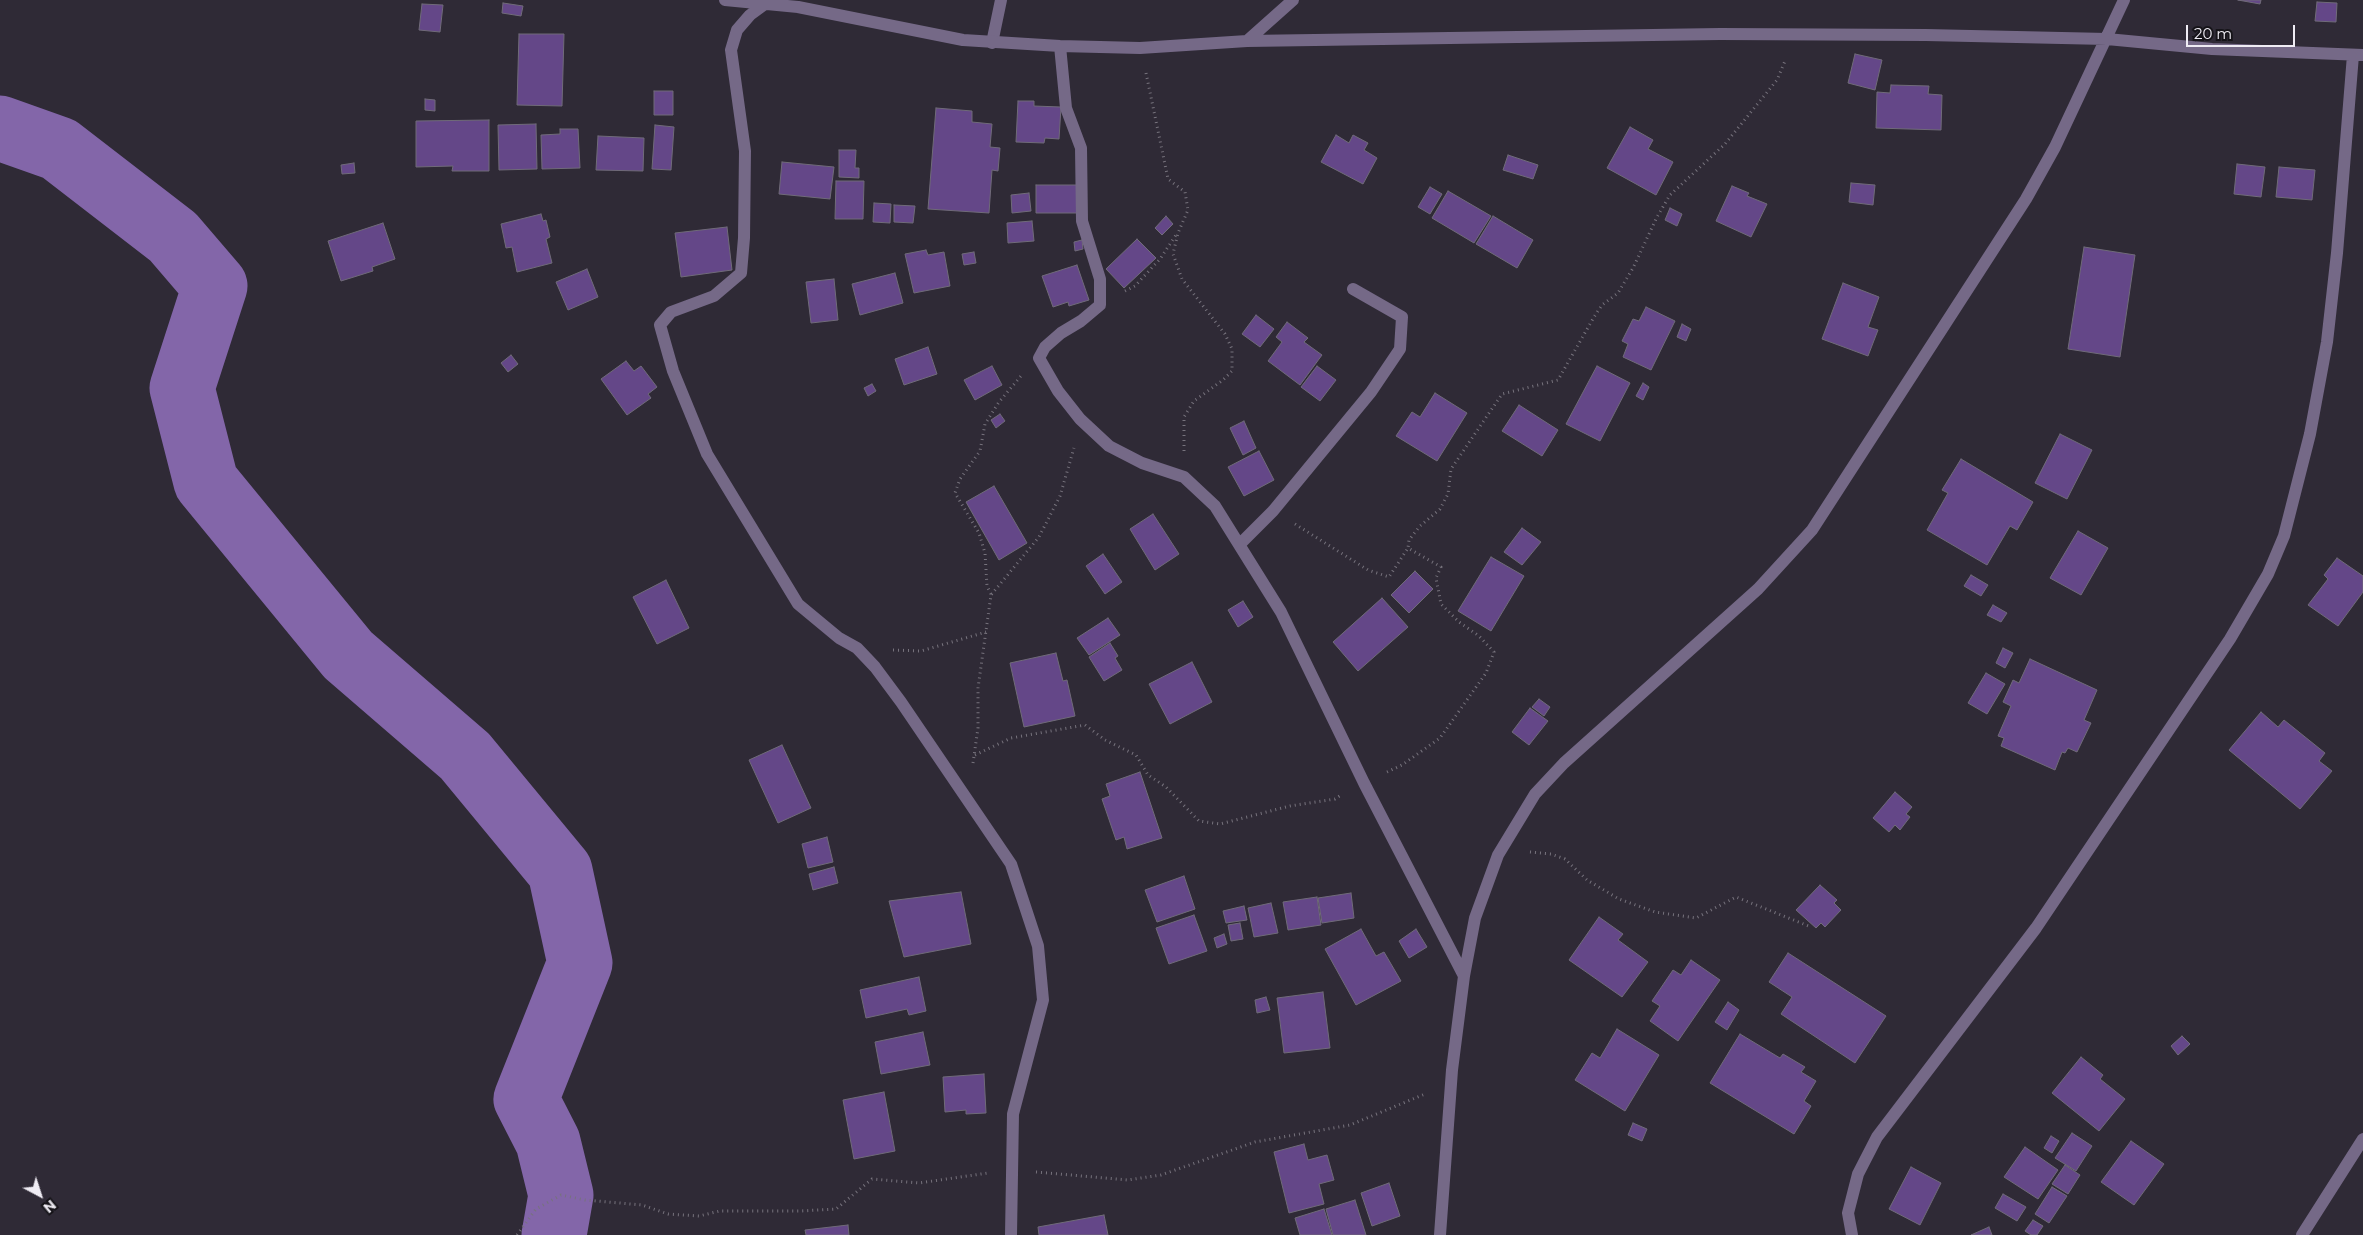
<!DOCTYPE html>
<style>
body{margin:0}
#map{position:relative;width:2363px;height:1235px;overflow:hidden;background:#2f2a36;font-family:Montserrat,sans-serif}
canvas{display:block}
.north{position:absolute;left:15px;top:1170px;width:50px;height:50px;-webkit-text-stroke:4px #161419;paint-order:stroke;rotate:140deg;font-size:14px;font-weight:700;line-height:20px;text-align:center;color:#efecf4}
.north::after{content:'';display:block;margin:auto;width:18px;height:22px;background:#efecf4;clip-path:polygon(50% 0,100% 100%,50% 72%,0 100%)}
.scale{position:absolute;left:2186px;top:25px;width:109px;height:22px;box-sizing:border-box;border:2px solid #efecf4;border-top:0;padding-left:6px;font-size:15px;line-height:18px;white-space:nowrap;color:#efecf4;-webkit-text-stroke:4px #161419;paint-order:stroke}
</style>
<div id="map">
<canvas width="2363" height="1235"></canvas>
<div class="north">N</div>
<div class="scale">20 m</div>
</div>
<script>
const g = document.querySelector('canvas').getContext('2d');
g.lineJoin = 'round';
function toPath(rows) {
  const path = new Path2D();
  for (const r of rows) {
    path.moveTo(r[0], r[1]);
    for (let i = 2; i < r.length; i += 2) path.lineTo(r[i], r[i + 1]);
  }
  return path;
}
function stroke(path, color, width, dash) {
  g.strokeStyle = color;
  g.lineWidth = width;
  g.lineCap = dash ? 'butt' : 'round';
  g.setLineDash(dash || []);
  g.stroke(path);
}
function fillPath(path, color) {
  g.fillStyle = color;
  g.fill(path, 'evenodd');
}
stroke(toPath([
 [0,128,59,149,173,237,215,286,182,388,206,482,348,655,465,756,560,871,580,963,526,1099,548,1142,561,1195,554,1235]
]), '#8366a9', 65);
const building = toPath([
 [2238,0,2261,0,2260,4,2238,0],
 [2317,2,2337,3,2336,22,2315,21,2317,2],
 [503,3,523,6,521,16,502,13,503,3],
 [422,4,443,5,440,32,419,30,422,4],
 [519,34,564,34,562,106,517,105,519,34],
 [1855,54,1882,60,1875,90,1848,83,1855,54],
 [1891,85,1929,86,1928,94,1942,95,1941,130,1876,128,1877,92,1890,93,1891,85],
 [654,91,673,91,673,115,654,115,654,91],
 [425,99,435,100,435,111,425,110,425,99],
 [1018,101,1034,101,1034,106,1061,107,1059,139,1045,138,1044,143,1016,142,1018,101],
 [936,108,972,111,972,122,992,124,990,147,1000,148,998,171,992,170,989,213,928,209,936,108],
 [489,120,489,171,452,171,453,166,416,167,416,121,489,120],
 [536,124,537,169,499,170,498,125,536,124],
 [655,125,674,127,671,170,652,169,655,125],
 [1630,127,1653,140,1648,149,1673,162,1656,195,1607,168,1630,127],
 [560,129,578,129,580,168,542,169,541,135,560,134,560,129],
 [1336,135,1349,143,1353,135,1368,143,1364,150,1377,158,1363,184,1321,162,1336,135],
 [598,136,644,138,643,171,596,170,598,136],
 [839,150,856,150,855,168,859,168,859,178,839,177,839,150],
 [1508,155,1538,165,1533,179,1503,170,1508,155],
 [782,162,834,167,830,199,779,194,782,162],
 [354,163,355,173,342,174,341,165,354,163],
 [2237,164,2265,167,2261,197,2234,194,2237,164],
 [2279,167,2315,170,2312,200,2276,197,2279,167],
 [836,181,864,181,863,219,835,219,836,181],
 [1851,183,1875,185,1873,205,1849,202,1851,183],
 [1036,185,1077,185,1077,213,1036,213,1036,185],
 [1732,186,1749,193,1747,196,1767,204,1751,237,1716,221,1732,186],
 [1430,187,1442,194,1430,214,1418,207,1430,187],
 [1448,191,1491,216,1474,243,1432,218,1448,191],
 [1029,193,1031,211,1012,213,1011,195,1029,193],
 [874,203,891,204,890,223,873,222,874,203],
 [894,205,915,206,913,223,894,222,894,205],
 [1670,208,1682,214,1677,226,1665,220,1670,208],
 [541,214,543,221,546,220,550,237,546,239,552,263,517,272,512,247,506,248,501,224,541,214],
 [1166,216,1173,224,1162,235,1155,228,1166,216],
 [1493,216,1533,240,1517,268,1476,244,1493,216],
 [1032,221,1034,241,1008,243,1007,223,1032,221],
 [383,223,395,259,372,267,373,271,341,281,328,241,383,223],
 [727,227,732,270,681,277,675,233,727,227],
 [1137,239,1156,258,1124,288,1106,269,1137,239],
 [1082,240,1083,249,1075,251,1074,242,1082,240],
 [2084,247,2135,255,2120,357,2068,349,2084,247],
 [926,250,928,255,944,252,950,286,914,293,905,254,926,250],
 [974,252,976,263,964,265,962,254,974,252],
 [1077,265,1089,300,1069,306,1068,302,1053,307,1042,276,1077,265],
 [587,269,598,297,568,310,556,282,587,269],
 [895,273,903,303,860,315,852,284,895,273],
 [834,279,838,320,811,323,806,282,834,279],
 [1843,283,1879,297,1868,327,1878,330,1868,356,1822,339,1843,283],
 [1646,307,1675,321,1651,370,1623,357,1628,344,1622,341,1633,319,1639,321,1646,307],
 [1256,315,1274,329,1260,347,1242,334,1256,315],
 [1287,322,1308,338,1304,342,1322,355,1300,385,1268,361,1282,342,1276,337,1287,322],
 [1682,324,1691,329,1686,341,1677,337,1682,324],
 [928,347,937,374,904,385,895,359,928,347],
 [511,355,518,364,508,372,501,363,511,355],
 [626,361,634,371,641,366,657,387,648,394,651,398,627,415,601,379,626,361],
 [992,366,1002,385,975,400,964,380,992,366],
 [1317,366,1336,380,1320,401,1301,387,1317,366],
 [1597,366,1630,383,1600,441,1566,424,1597,366],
 [1643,383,1649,387,1643,400,1636,396,1643,383],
 [872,384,876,391,868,396,864,388,872,384],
 [1435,393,1467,413,1437,461,1396,436,1412,412,1420,417,1435,393],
 [1519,405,1558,430,1542,456,1502,431,1519,405],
 [1000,414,1005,421,996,428,991,420,1000,414],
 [1244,421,1256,448,1243,455,1230,428,1244,421],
 [2060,434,2092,450,2067,499,2035,483,2060,434],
 [1259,451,1274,480,1244,496,1228,467,1259,451],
 [1961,459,2033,502,2017,530,2010,526,1987,565,1927,530,1948,493,1942,490,1961,459],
 [994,486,1027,543,999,560,966,502,994,486],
 [1153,514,1179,554,1155,570,1130,529,1153,514],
 [1522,528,1541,542,1522,565,1504,552,1522,528],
 [2078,531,2108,548,2081,595,2050,578,2078,531],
 [1103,554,1122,582,1105,594,1086,566,1103,554],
 [1491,557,1524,576,1491,631,1458,611,1491,557],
 [2337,558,2363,576,2363,592,2338,626,2308,605,2328,579,2324,575,2337,558],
 [1415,571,1433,589,1409,613,1391,595,1415,571],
 [1971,575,1988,585,1981,596,1964,586,1971,575],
 [666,580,689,628,657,644,633,597,666,580],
 [1382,598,1408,627,1358,671,1333,642,1382,598],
 [1243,601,1253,617,1238,627,1228,610,1243,601],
 [1993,605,2007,613,2001,622,1987,615,1993,605],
 [1108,618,1120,635,1089,655,1077,638,1108,618],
 [1110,643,1118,656,1115,658,1122,670,1104,681,1089,657,1110,643],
 [2003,648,2013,653,2005,668,1996,663,2003,648],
 [1056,653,1063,681,1067,680,1075,716,1024,727,1010,663,1056,653],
 [2030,659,2097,690,2084,720,2091,723,2077,752,2068,748,2065,753,2062,752,2055,770,2001,746,2004,738,1998,736,2011,706,2003,702,2013,680,2019,683,2030,659],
 [1192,662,1212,702,1170,724,1149,684,1192,662],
 [1986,673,2005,684,1987,714,1968,703,1986,673],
 [1539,699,1550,707,1544,716,1532,707,1539,699],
 [1530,708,1548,721,1529,745,1512,732,1530,708],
 [2261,712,2278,727,2284,720,2325,753,2319,761,2332,771,2300,809,2229,750,2261,712],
 [782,745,811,808,778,823,749,760,782,745],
 [1140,772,1162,838,1127,849,1124,837,1116,840,1102,799,1110,796,1106,784,1140,772],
 [1895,792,1912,807,1906,814,1910,817,1900,830,1895,825,1889,832,1873,818,1895,792],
 [827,837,833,862,808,868,802,844,827,837],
 [834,867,838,883,813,890,809,874,834,867],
 [1184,876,1195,909,1157,922,1145,890,1184,876],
 [1820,885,1837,900,1834,903,1841,910,1825,927,1821,923,1816,928,1796,910,1820,885],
 [961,892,971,944,904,957,889,901,961,892],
 [1351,893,1354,918,1322,923,1318,898,1351,893],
 [1317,897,1321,925,1288,930,1283,902,1317,897],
 [1271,903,1278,933,1254,937,1248,908,1271,903],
 [1244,906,1247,920,1226,923,1223,911,1244,906],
 [1194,915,1207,951,1169,964,1156,928,1194,915],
 [1599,917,1623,934,1618,940,1648,962,1622,997,1569,960,1599,917],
 [1240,923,1243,939,1231,941,1228,925,1240,923],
 [1361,929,1376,956,1384,952,1401,981,1356,1005,1325,949,1361,929],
 [1416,929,1427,947,1409,958,1399,941,1416,929],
 [1224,934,1227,944,1217,948,1214,938,1224,934],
 [1788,953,1886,1016,1855,1063,1781,1014,1792,997,1769,982,1788,953],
 [1691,960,1720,980,1678,1041,1650,1021,1660,1006,1652,1001,1673,970,1681,975,1691,960],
 [919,977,926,1011,909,1015,907,1009,866,1018,860,990,919,977],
 [1323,992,1330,1048,1284,1053,1277,998,1323,992],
 [1266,997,1270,1010,1257,1013,1255,1000,1266,997],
 [1728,1002,1739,1010,1727,1030,1715,1022,1728,1002],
 [1617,1029,1659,1055,1625,1111,1575,1080,1592,1053,1600,1058,1617,1029],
 [923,1032,930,1065,881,1074,875,1042,923,1032],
 [1740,1034,1780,1058,1783,1054,1805,1067,1801,1072,1816,1081,1804,1101,1811,1106,1794,1134,1710,1083,1740,1034],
 [2182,1036,2190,1044,2178,1055,2171,1046,2182,1036],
 [2081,1057,2103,1075,2100,1079,2125,1099,2099,1131,2052,1093,2081,1057],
 [984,1074,986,1113,966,1114,966,1110,945,1112,943,1077,984,1074],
 [884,1092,895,1151,854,1159,843,1100,884,1092],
 [1633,1123,1647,1129,1642,1141,1628,1135,1633,1123],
 [2072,1133,2092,1146,2076,1171,2055,1158,2072,1133],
 [2051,1136,2059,1141,2052,1153,2044,1148,2051,1136],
 [2131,1141,2164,1164,2134,1205,2101,1182,2131,1141],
 [1304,1144,1308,1160,1327,1155,1334,1180,1319,1184,1324,1204,1289,1213,1274,1152,1304,1144],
 [2025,1147,2058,1170,2038,1199,2004,1177,2025,1147],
 [2065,1165,2080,1175,2068,1194,2052,1184,2065,1165],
 [1911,1167,1941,1183,1920,1225,1889,1209,1911,1167],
 [1389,1183,1400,1216,1372,1226,1361,1193,1389,1183],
 [2052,1187,2067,1196,2049,1223,2035,1214,2052,1187],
 [2003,1194,2026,1207,2017,1221,1995,1208,2003,1194],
 [1355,1200,1366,1235,1333,1235,1326,1209,1355,1200],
 [1324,1209,1332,1235,1300,1235,1295,1218,1324,1209],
 [1104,1215,1108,1235,1039,1235,1038,1227,1104,1215],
 [2033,1220,2043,1226,2037,1235,2031,1235,2025,1231,2033,1220],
 [848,1225,849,1235,806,1235,805,1230,848,1225],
 [1989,1227,1992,1235,1971,1235,1989,1227]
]);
fillPath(building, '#644788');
stroke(building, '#706b79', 1);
stroke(toPath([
 [1146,73,1168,179,1185,192,1188,210,1178,233,1173,254,1182,279,1225,334,1232,349,1232,371,1223,380,1194,401,1184,417,1184,451],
 [1125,291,1135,286,1160,259,1176,235],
 [1295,524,1368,570,1389,577,1408,548],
 [991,594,987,586,985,553,979,533,955,493,960,479,980,451,985,424,999,402,1021,376],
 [893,650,921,651,986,632],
 [975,755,1011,738,1085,725,1105,740,1136,755,1148,775,1166,787,1199,821,1220,824,1290,806,1335,799,1341,795],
 [973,763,978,728,978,688,991,595,1039,537,1060,496,1074,448],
 [1387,772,1402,765,1440,738,1486,673,1494,652,1479,636,1459,622,1441,604,1436,578,1441,567,1408,548,1409,540,1420,526,1440,509,1448,494,1451,469,1502,394,1558,380,1594,317,1602,305,1618,293,1633,268,1657,217,1670,195,1725,144,1777,80,1785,61],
 [1530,852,1551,854,1565,859,1587,880,1619,899,1655,912,1696,918,1736,897,1811,927],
 [1036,1172,1128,1180,1161,1175,1255,1142,1350,1125,1425,1094],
 [517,1235,536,1209,561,1195,585,1200,642,1205,668,1214,699,1216,720,1211,801,1211,836,1209,872,1179,919,1183,988,1173]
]), '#77737d', 3, [1, 4]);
stroke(toPath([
 [992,43,1001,0]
]), '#756987', 12);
stroke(toPath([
 [725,0,798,7,963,40,1060,46,1140,48,1247,41,1720,34,1926,35,2107,39,2212,49,2363,55],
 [765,4,750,15,737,30,731,50,745,151,744,238,741,273,714,296,671,312,660,325,673,371,707,454,798,604,839,638,857,648,875,667,901,702,1011,864,1038,946,1043,1000,1013,1114,1011,1235],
 [1247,41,1293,0],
 [1060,46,1066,108,1081,148,1082,221,1100,279,1100,305,1081,321,1061,333,1045,347,1039,358,1058,391,1080,419,1109,446,1142,463,1184,477,1215,506,1281,612,1364,783,1464,976],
 [1240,544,1273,511,1371,392,1400,349,1402,317,1353,289],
 [1440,1235,1452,1070,1464,976,1475,918,1498,855,1535,794,1564,763,1758,589,1812,530,2026,199,2055,147,2124,0],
 [1852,1235,1848,1213,1858,1174,1877,1137,2036,928,2230,639,2268,574,2284,536,2310,434,2327,342,2337,253,2353,55],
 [2302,1235,2363,1139]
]), '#756987', 12);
</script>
